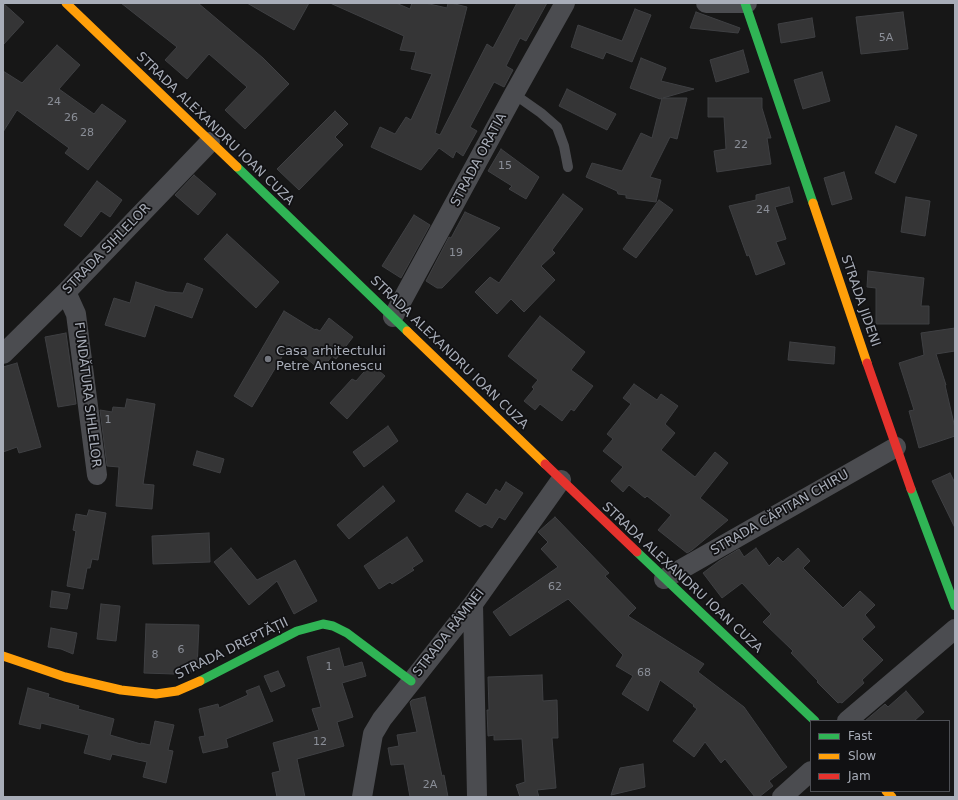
<!DOCTYPE html>
<meta charset="utf-8">
<style>
body{margin:0}
#map{position:relative;width:958px;height:800px;overflow:hidden;background:#171717;font-family:"DejaVu Sans",sans-serif}
canvas{display:block}
.frame{position:absolute;inset:0;border:4px solid #a8adb8;pointer-events:none}
.legend{position:absolute;left:810px;top:720px;width:140px;height:72px;box-sizing:border-box;background:#111113;border:1px solid #4d4f55;margin:0;padding:5px 7px;list-style:none;font-size:12px;color:#a8adb8}
.legend li{display:flex;align-items:center;gap:8px;height:20px}
.legend b{width:20px;border:1px solid #4d4f55}
</style>
<div id="map">
<canvas width="958" height="800"></canvas>
<div class="frame"></div>
<ul class="legend">
<li><b style="height:5px;background:#30b455"></b>Fast</li>
<li><b style="height:5px;background:#ff9f0a"></b>Slow</li>
<li><b style="height:5px;background:#e5322d"></b>Jam</li>
</ul>
</div>
<script>
const g = document.querySelector('canvas').getContext('2d');
g.lineJoin = 'round';
function fillPath(path, color) {
  g.fillStyle = color;
  g.fill(path, 'evenodd');
}
function toPath(rows) {
  const path = new Path2D();
  for (const r of rows) {
    path.moveTo(r[0], r[1]);
    for (let i = 2; i < r.length; i += 2) path.lineTo(r[i], r[i + 1]);
  }
  return path;
}
function stroke(path, color, width, dash) {
  g.strokeStyle = color;
  g.lineWidth = width;
  g.lineCap = dash ? 'butt' : 'round';
  g.setLineDash(dash || []);
  g.stroke(path);
}
function write(font, color, halo, rows, align = 'center') {
  g.font = font + ' "DejaVu Sans",sans-serif';
  g.lineWidth = 3.5;
  g.setLineDash([]);
  g.textBaseline = 'middle';
  g.strokeStyle = halo;
  g.fillStyle = color;
  for (const [text, x, y, turn = 0] of rows) {
    g.save();
    g.translate(x, y);
    g.rotate((+turn || 0) * Math.PI / 180);
    g.textAlign = isNaN(turn) ? turn : align;
    if (halo) g.strokeText(text, 0, 0);
    g.fillText(text, 0, 0);
    g.restore();
  }
}
const building = toPath([
 [3,3,24,22,3,45,3,3],
 [121,3,198,3,263,58,289,84,245,129,225,110,247,87,209,54,187,79,165,60,177,47,121,3],
 [247,3,309,3,294,30,247,3],
 [330,3,396,3,410,9,412,3,425,3,447,8,448,3,451,3,467,7,435,133,440,135,487,44,493,48,517,3,547,3,526,41,520,38,506,66,513,70,504,87,494,82,470,127,477,131,463,156,456,151,453,158,439,148,421,170,371,147,380,127,395,134,406,117,411,120,432,74,411,69,416,52,400,50,404,36,330,3],
 [635,9,651,15,632,62,606,52,603,59,571,47,578,25,622,41,635,9],
 [696,12,740,28,738,33,690,28,696,12],
 [903,12,908,49,861,54,856,17,903,12],
 [812,18,815,37,781,43,778,24,812,18],
 [57,45,80,65,59,89,94,114,102,104,126,121,88,170,65,153,69,148,17,110,3,132,3,71,22,83,57,45],
 [743,50,749,72,716,82,710,60,743,50],
 [641,58,666,68,661,81,694,89,663,98,687,98,677,139,670,137,650,177,661,180,656,202,626,198,626,195,618,194,617,191,586,177,592,163,622,171,641,133,652,138,662,98,660,99,630,88,641,58],
 [822,72,830,101,803,109,794,80,822,72],
 [567,89,616,114,607,130,559,106,567,89],
 [708,98,762,98,762,108,771,138,767,138,771,164,717,172,714,151,726,149,724,117,708,117,708,98],
 [335,111,348,124,335,137,343,145,299,190,277,169,335,111],
 [896,126,917,135,895,183,875,173,896,126],
 [501,149,539,177,526,199,509,189,512,186,488,171,501,149],
 [844,172,852,199,832,205,824,178,844,172],
 [194,175,216,194,198,215,175,195,194,175],
 [97,181,122,200,110,217,101,211,81,237,64,225,97,181],
 [789,187,793,202,775,207,786,239,776,242,785,264,756,275,749,255,747,256,729,206,756,200,756,195,789,187],
 [563,194,583,209,552,250,555,253,541,266,555,280,524,312,511,299,497,314,475,292,490,277,499,283,563,194],
 [906,197,930,201,925,236,901,232,906,197],
 [659,200,673,210,636,258,623,249,659,200],
 [465,212,500,228,442,288,437,288,426,281,449,237,451,238,465,212],
 [414,215,430,225,401,278,382,266,414,215],
 [227,234,279,282,256,308,204,259,227,234],
 [868,271,924,278,921,306,929,306,929,324,876,324,876,288,867,287,868,271],
 [136,282,167,292,183,293,187,283,203,289,192,318,155,305,145,337,105,325,114,298,130,303,136,282],
 [284,311,315,330,316,329,320,331,329,318,353,337,336,359,332,356,321,370,289,345,252,407,234,396,284,311],
 [540,316,585,352,571,370,593,386,574,411,571,409,562,421,540,404,535,410,524,401,534,389,532,387,538,380,508,356,540,316],
 [955,328,955,351,936,354,946,385,945,385,955,428,955,436,919,448,909,411,914,410,899,363,924,355,921,333,955,328],
 [66,333,76,404,58,407,45,337,66,333],
 [790,342,835,347,834,364,788,360,790,342],
 [17,363,41,447,19,453,17,447,3,452,3,367,17,363],
 [371,364,385,376,347,419,330,403,352,379,356,381,371,364],
 [634,384,657,400,661,394,678,406,665,424,675,433,661,450,695,477,715,452,728,463,700,498,728,520,692,550,687,553,658,530,671,515,647,496,645,498,629,485,623,492,611,481,623,467,603,451,613,439,607,434,631,404,623,398,634,384],
 [127,399,155,404,143,484,154,485,152,509,116,506,119,467,107,466,100,410,112,412,113,407,125,408,127,399],
 [388,426,398,441,364,467,353,452,388,426],
 [197,451,224,459,220,473,193,465,197,451],
 [950,473,955,483,955,528,932,481,950,473],
 [506,482,523,493,505,520,499,517,492,528,485,524,480,527,455,511,467,493,486,505,496,489,500,492,506,482],
 [383,486,395,501,349,539,337,525,383,486],
 [89,510,106,513,98,560,92,559,90,568,87,568,83,589,67,586,76,531,73,530,76,514,87,516,89,510],
 [555,517,609,573,605,576,636,608,628,616,704,664,698,672,744,707,782,761,787,767,769,781,773,786,759,797,755,797,725,759,721,763,705,742,694,757,673,741,697,709,693,706,694,705,660,680,648,711,622,694,633,676,616,666,623,655,568,599,510,636,493,612,558,567,541,549,548,542,538,532,555,517],
 [209,533,210,562,153,564,152,536,209,533],
 [407,537,423,561,412,568,414,570,392,584,390,582,379,589,364,566,407,537],
 [231,548,257,580,295,560,317,601,294,614,277,581,249,605,214,562,231,548],
 [756,548,769,566,778,557,783,562,798,548,810,561,803,568,843,608,860,591,875,605,865,615,875,627,862,639,883,660,862,680,864,683,842,703,840,702,838,703,817,682,818,681,791,653,793,651,763,622,771,614,742,583,722,598,703,573,719,561,739,549,744,557,756,548],
 [52,591,70,594,67,609,50,607,52,591],
 [101,604,120,606,116,641,97,639,101,604],
 [146,624,199,625,197,669,191,672,189,661,188,665,174,674,144,673,146,624],
 [51,628,77,633,73,654,61,649,48,647,51,628],
 [339,648,344,667,362,662,366,676,342,683,353,717,337,722,344,746,297,759,305,797,277,797,272,773,280,771,273,743,319,730,312,709,321,707,307,657,339,648],
 [278,671,285,686,271,692,264,676,278,671],
 [542,675,543,701,557,700,558,738,552,738,556,788,537,790,539,797,520,797,516,785,525,782,522,739,494,740,494,735,488,736,487,710,489,710,488,677,542,675],
 [259,686,273,721,226,739,228,747,203,753,199,737,205,736,199,709,218,704,219,708,248,695,246,691,259,686],
 [28,688,49,694,48,697,79,706,78,709,114,719,110,735,141,744,141,743,150,745,155,721,174,725,168,750,173,751,166,783,143,777,147,762,112,754,110,760,84,753,89,735,41,723,40,729,19,724,28,688],
 [906,691,924,712,914,721,865,721,885,704,888,707,906,691],
 [425,697,442,776,444,775,448,797,410,797,404,764,391,765,388,748,399,746,397,735,417,732,410,702,412,700,425,697],
 [643,764,645,787,611,795,620,768,643,764]
]);
fillPath(building, '#353536');
stroke(building, '#3f4043', 1);
stroke(toPath([
 [514,94,541,113,557,127,564,146,568,167]
]), '#4b4c50', 10);
stroke(toPath([
 [706,3,747,3],
 [66,292,76,314,97,475],
 [393,317,514,94,565,3],
 [3,354,66,292,210,142],
 [664,579,896,447],
 [473,604,477,797],
 [847,721,955,629],
 [362,797,373,734,382,719,473,604,561,480],
 [782,797,811,771]
]), '#4b4c50', 20);
stroke(toPath([
 [745,3,813,203],
 [237,167,407,331],
 [911,489,955,606],
 [637,552,815,721],
 [200,681,297,631,323,624,333,626,347,633,411,681]
]), '#30b455', 9);
stroke(toPath([
 [66,3,237,167],
 [813,203,867,363],
 [407,331,545,464],
 [3,656,65,677,121,690,156,694,177,691,200,681],
 [886,791,892,797]
]), '#ff9f0a', 9);
stroke(toPath([
 [867,363,911,489],
 [545,464,637,552]
]), '#e5322d', 9);
for (const [x, y, r, color] of [
 [268,359,4,"#757880"]
]) {
  const dot = new Path2D();
  dot.arc(x, y, r, 0, 2 * Math.PI);
  g.fillStyle = color;
  g.fill(dot);
  stroke(dot, '#111113', 1.5);
}
write('11px', '#8b8f98', null, [
 ["5A",886,38],
 ["24",54,102],
 ["26",71,118],
 ["28",87,133],
 ["22",741,145],
 ["15",505,166],
 ["24",763,210],
 ["19",456,253],
 ["1",108,420],
 ["62",555,587],
 ["6",181,650],
 ["8",155,655],
 ["1",329,667],
 ["68",644,673],
 ["12",320,742],
 ["2A",430,785]
]);
write('13px', '#a8adb8', '#111113', [
 ["STRADA ALEXANDRU IOAN CUZA",215,129,44],
 ["STRADA ORATIA",479,160,-62],
 ["STRADA SIHLELOR",107,249,-46],
 ["STRADA JIDENI",860,301,71],
 ["STRADA ALEXANDRU IOAN CUZA",449,353,44],
 ["FUNDĂTURA SIHLELOR",87,395,83],
 ["STRADA CĂPITAN CHIRU",780,513,-30],
 ["STRADA ALEXANDRU IOAN CUZA",682,578,43],
 ["STRADA RÂMNEI",449,633,-52],
 ["STRADA DREPTĂȚII",232,649,-26]
]);
write('13px', '#a8adb8', '#111113', [
 ["Casa arhitectului",276,352],
 ["Petre Antonescu",276,367]
], 'left');
</script>
